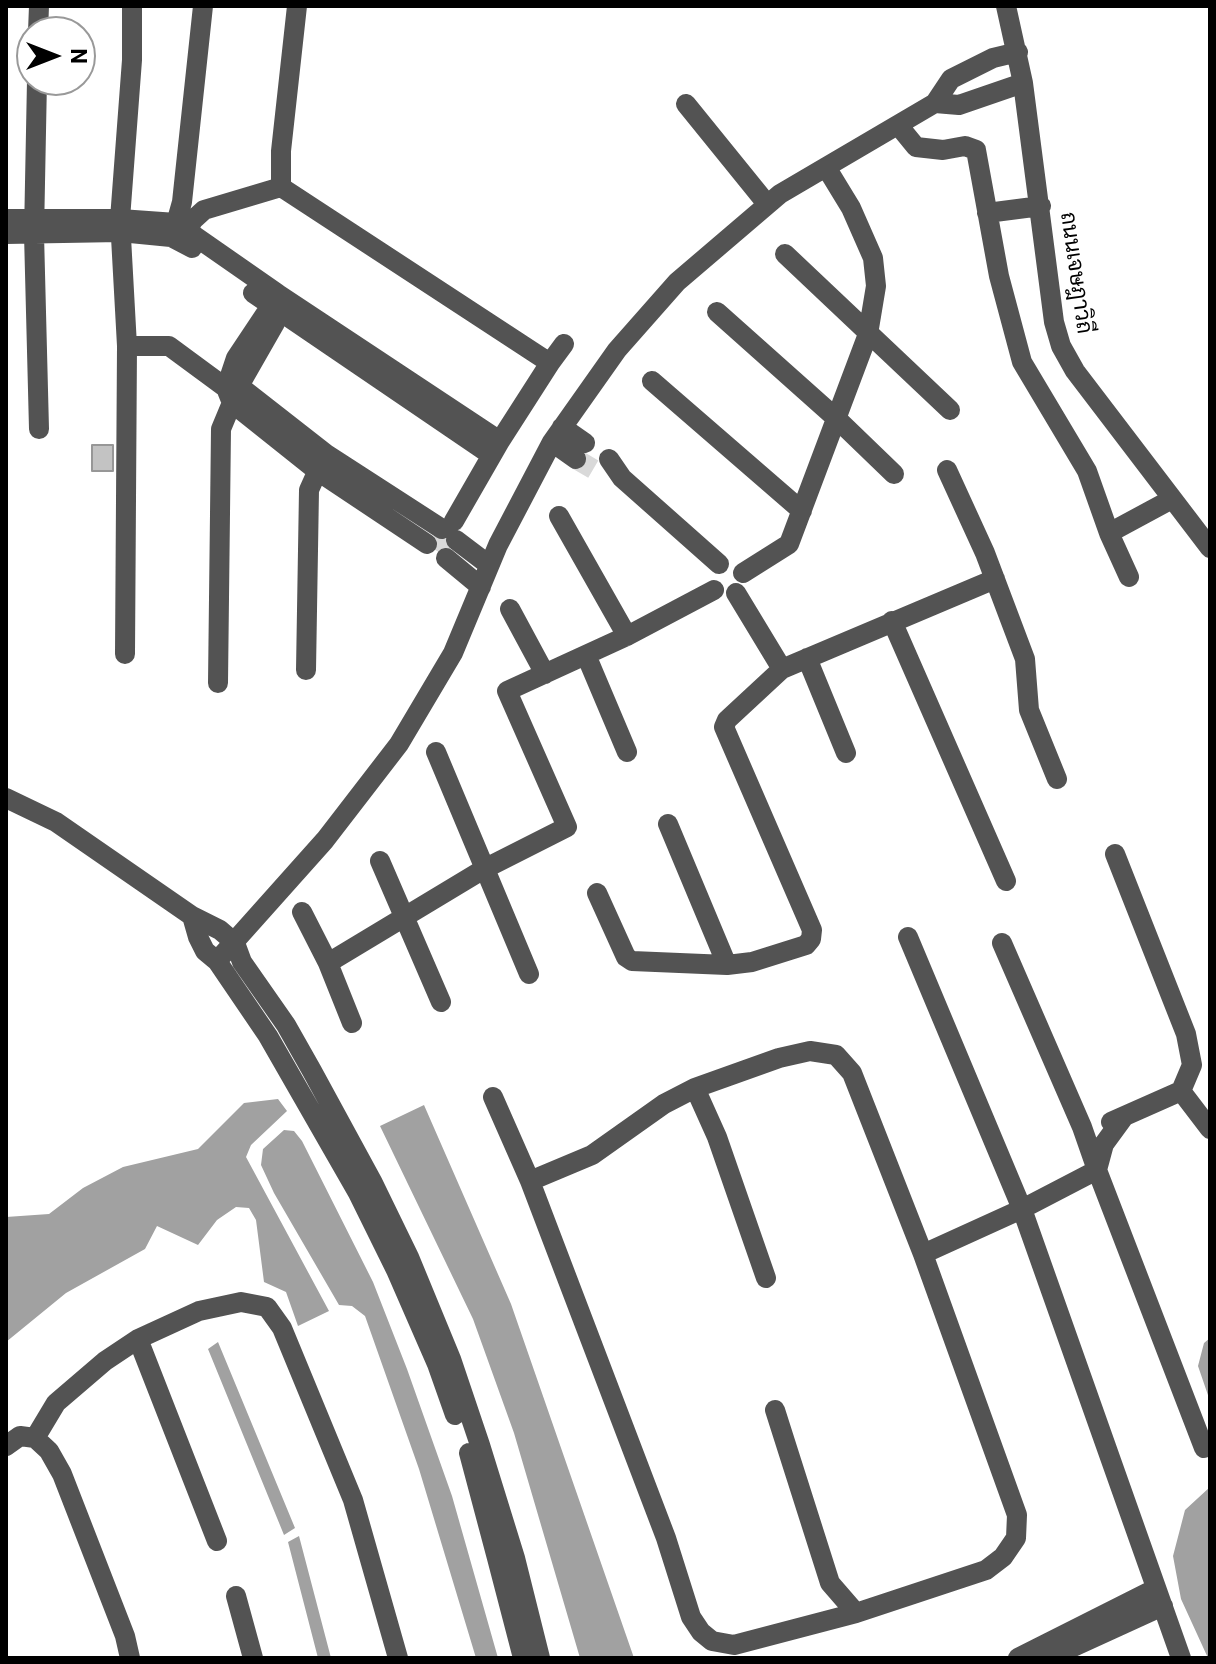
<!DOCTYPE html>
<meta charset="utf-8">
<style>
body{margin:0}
#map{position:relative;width:1216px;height:1664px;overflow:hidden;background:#fff;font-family:Roboto,sans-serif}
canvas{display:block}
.frame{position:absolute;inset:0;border:8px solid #000;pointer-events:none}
.north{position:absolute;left:16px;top:16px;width:80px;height:80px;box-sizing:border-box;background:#fff;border:2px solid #999;border-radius:50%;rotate:90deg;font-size:22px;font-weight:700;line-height:32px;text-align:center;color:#000}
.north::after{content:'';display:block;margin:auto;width:28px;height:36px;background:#000;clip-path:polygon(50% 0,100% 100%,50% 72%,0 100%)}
</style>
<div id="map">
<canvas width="1216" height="1664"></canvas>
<div class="frame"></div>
<div class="north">N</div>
</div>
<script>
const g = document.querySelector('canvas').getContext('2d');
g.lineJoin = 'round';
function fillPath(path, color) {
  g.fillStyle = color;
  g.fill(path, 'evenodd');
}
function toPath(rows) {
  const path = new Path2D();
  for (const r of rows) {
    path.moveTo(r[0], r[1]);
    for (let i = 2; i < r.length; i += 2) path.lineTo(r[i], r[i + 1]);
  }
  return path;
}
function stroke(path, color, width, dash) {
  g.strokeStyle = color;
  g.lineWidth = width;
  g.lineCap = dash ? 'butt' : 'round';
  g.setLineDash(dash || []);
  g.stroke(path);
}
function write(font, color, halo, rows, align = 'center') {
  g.font = font + ' Roboto,Sarabun,sans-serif';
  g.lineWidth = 6;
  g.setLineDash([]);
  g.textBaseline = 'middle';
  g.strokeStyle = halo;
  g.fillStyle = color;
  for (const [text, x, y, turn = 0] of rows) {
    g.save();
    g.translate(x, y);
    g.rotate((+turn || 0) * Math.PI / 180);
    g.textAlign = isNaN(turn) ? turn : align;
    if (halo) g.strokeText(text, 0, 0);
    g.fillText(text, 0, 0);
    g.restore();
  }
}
fillPath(toPath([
 [278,1099,287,1111,251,1145,246,1157,329,1311,298,1326,286,1292,264,1282,256,1220,249,1208,236,1207,217,1220,198,1245,157,1226,145,1249,66,1293,6,1342,6,1217,49,1214,83,1188,123,1167,198,1149,244,1103],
 [424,1105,511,1304,634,1658,580,1658,514,1433,473,1319,380,1126],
 [284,1130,294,1131,302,1141,373,1282,407,1369,452,1496,498,1658,476,1658,419,1469,365,1316,352,1306,339,1305,274,1193,261,1165,263,1149],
 [1210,1338,1210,1401,1198,1366,1204,1343],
 [218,1342,295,1528,284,1535,208,1349],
 [1210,1487,1210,1658,1208,1658,1181,1599,1173,1556,1185,1510],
 [299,1536,331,1658,318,1658,288,1542]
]), '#a1a1a1');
const building = toPath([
 [92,445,113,445,113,471,92,471,92,445]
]);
fillPath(building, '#c3c3c3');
stroke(building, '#979797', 2);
stroke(toPath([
 [576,459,600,473],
 [437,551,454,521]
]), '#d9d9d9', 20, [20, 10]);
stroke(toPath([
 [1006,6,1023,83,1054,322,1061,346,1075,371,1210,548],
 [38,32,39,6],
 [37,80,34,234,39,429],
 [935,103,959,105,1023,83],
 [686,104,767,204],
 [898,125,916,147,943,150,965,146,976,150,999,276,1022,362,1087,471,1109,533],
 [281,187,281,151,297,6],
 [987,213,1041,206],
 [6,219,120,219,176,223,278,294,500,441],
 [6,234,120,232,171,237,192,248],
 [173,234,182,202,203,6],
 [182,242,193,220,204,210,281,187,550,363,500,441,454,521],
 [785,254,950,410],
 [253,293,491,455],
 [278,295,236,358,226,388,232,403,316,470,427,544],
 [717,312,837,419,894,474],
 [275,323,239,386,326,454,442,529],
 [127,346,169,346,226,388,239,386],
 [550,363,564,344],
 [652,381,802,511],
 [562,427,585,443],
 [552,442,576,459],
 [609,459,622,478,719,564],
 [947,470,985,553,1025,659,1029,710,1057,779],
 [559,516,627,636],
 [456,540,489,565],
 [446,558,481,587],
 [743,573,789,544,868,334,876,286,873,258,851,208,826,167],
 [1129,577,1109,533,1172,499],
 [510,609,545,674],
 [892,621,1006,881],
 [125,654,127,346,120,219,132,60,132,6],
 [586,655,627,752],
 [807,658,846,753],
 [782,669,995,579],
 [306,670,309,490,322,461],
 [218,683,221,429,236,393],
 [436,752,529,974],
 [6,798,56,822,192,916,220,930,235,943,242,962,286,1025,312,1071,373,1183,409,1257,451,1359,480,1445,515,1558,540,1658],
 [668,824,727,965],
 [1115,854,1186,1034,1192,1065,1181,1091,1210,1129],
 [380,861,441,1002],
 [597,893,626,957,632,961,727,965,752,962,806,945,811,939,812,930,724,727,727,720,782,669,736,593],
 [302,912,328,963,352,1023],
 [192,916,198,937,205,951,217,961,268,1036,358,1193,396,1270,437,1364,455,1415],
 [908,937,1022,1209,1181,1658],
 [217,961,325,840,399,744,453,653,498,545,552,442,617,350,677,282,780,194,935,103,951,79,993,58,1018,52],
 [328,963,484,869,567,827,507,691,627,636,714,590],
 [695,1088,717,1137,766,1278],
 [493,1097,530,1181,666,1538,691,1617,701,1632,712,1641,734,1645,856,1613,986,1570,1003,1557,1016,1538,1017,1515,923,1254,852,1073,836,1055,810,1051,779,1058,695,1088,664,1104,592,1155,530,1181],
 [1123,1118,1104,1144,1097,1170,1204,1448],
 [1111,1122,1181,1091],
 [923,1254,1022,1209,1097,1170,1082,1127,1002,943],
 [138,1339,217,1541],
 [775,1410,830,1583,856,1613],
 [35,1438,56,1403,105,1361,138,1339,199,1311,241,1302,267,1307,282,1328,353,1500,398,1658],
 [6,1446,20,1436,35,1438,49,1451,62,1474,125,1636,130,1658],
 [469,1453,498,1562],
 [508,1556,498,1562,523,1658],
 [236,1596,253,1658],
 [1018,1658,1155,1589],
 [1049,1658,1163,1606]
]), '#535353', 20);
write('22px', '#000', '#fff', [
 ["ถนนเจษฎาวิถี",1075,273,82]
]);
</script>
